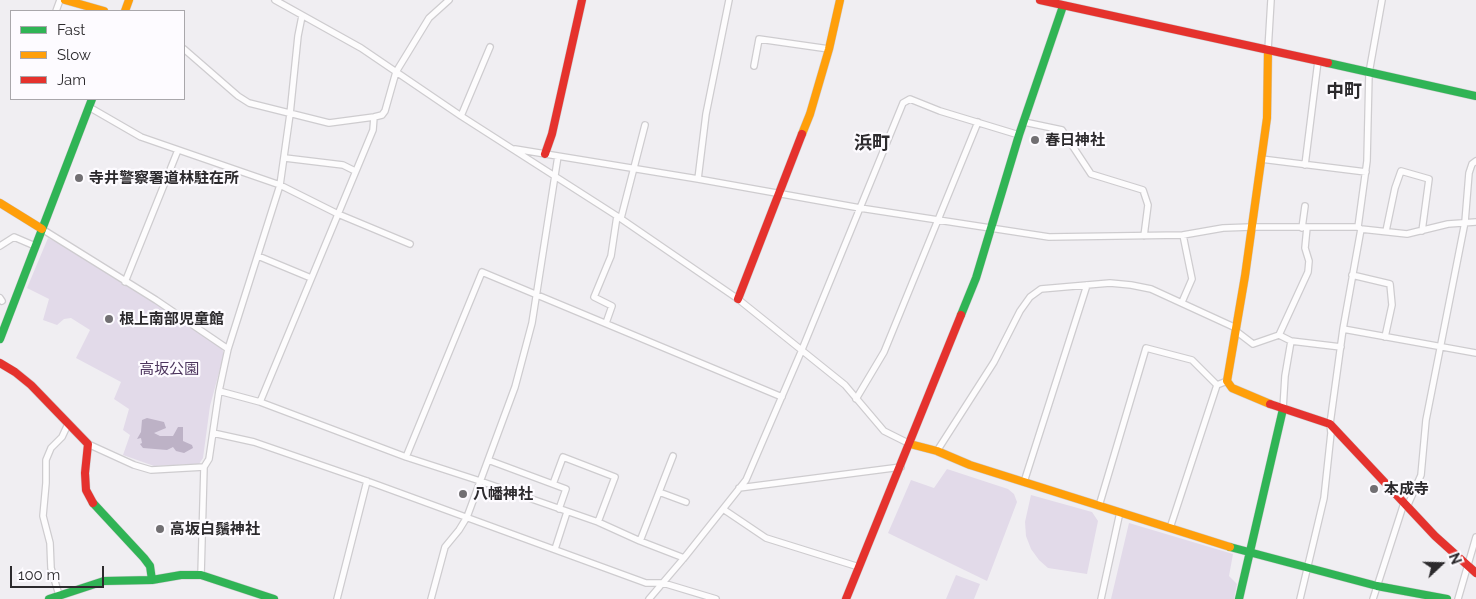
<!DOCTYPE html>
<meta charset="utf-8">
<style>
body{margin:0}
#map{position:relative;width:1476px;height:599px;overflow:hidden;background:#f0eef2;font-family:Raleway,sans-serif}
canvas{display:block}
.legend{position:absolute;left:10px;top:10px;width:175px;height:90px;box-sizing:border-box;background:#fdfbff;border:1px solid #a9a7ab;margin:0;padding:6px 9px;list-style:none;font-size:15px;color:#2c2a2d}
.legend li{display:flex;align-items:center;gap:10px;height:25px}
.legend b{width:25px;border:1px solid #a9a7ab}
.north{position:absolute;left:1416px;top:539px;width:50px;height:50px;-webkit-text-stroke:4px #fdfbff;paint-order:stroke;rotate:69deg;font-size:14px;font-weight:700;line-height:20px;text-align:center;color:#2c2a2d}
.north::after{content:'';display:block;margin:auto;width:18px;height:22px;background:#2c2a2d;clip-path:polygon(50% 0,100% 100%,50% 72%,0 100%)}
.scale{position:absolute;left:10px;top:566px;width:94px;height:22px;box-sizing:border-box;border:2px solid #2c2a2d;border-top:0;padding-left:6px;font-size:15px;line-height:18px;white-space:nowrap;color:#2c2a2d;-webkit-text-stroke:4px #fdfbff;paint-order:stroke}
</style>
<div id="map">
<canvas width="1476" height="599"></canvas>
<ul class="legend">
<li><b style="height:6px;background:#30b455"></b>Fast</li>
<li><b style="height:6px;background:#ff9f0a"></b>Slow</li>
<li><b style="height:6px;background:#e5322d"></b>Jam</li>
</ul>
<div class="north">N</div>
<div class="scale">100 m</div>
</div>
<script>
const g = document.querySelector('canvas').getContext('2d');
g.lineJoin = 'round';
function fillPath(path, color) {
  g.fillStyle = color;
  g.fill(path, 'evenodd');
}
function toPath(rows) {
  const path = new Path2D();
  for (const r of rows) {
    path.moveTo(r[0], r[1]);
    for (let i = 2; i < r.length; i += 2) path.lineTo(r[i], r[i + 1]);
  }
  return path;
}
function stroke(path, color, width, dash) {
  g.strokeStyle = color;
  g.lineWidth = width;
  g.lineCap = dash ? 'butt' : 'round';
  g.setLineDash(dash || []);
  g.stroke(path);
}
function write(font, color, halo, rows, align = 'center') {
  g.font = font + ' Raleway,"Noto Sans JP",sans-serif';
  g.lineWidth = 4.5;
  g.setLineDash([]);
  g.textBaseline = 'middle';
  g.strokeStyle = halo;
  g.fillStyle = color;
  for (const [text, x, y, turn = 0] of rows) {
    g.save();
    g.translate(x, y);
    g.rotate((+turn || 0) * Math.PI / 180);
    g.textAlign = isNaN(turn) ? turn : align;
    if (halo) g.strokeText(text, 0, 0);
    g.fillText(text, 0, 0);
    g.restore();
  }
}
fillPath(toPath([
 [48,238,63,245,200,331,221,346,224,354,210,406,203,458,199,464,154,466,123,455,130,435,123,430,129,409,114,399,121,382,76,358,90,330,71,318,64,319,57,325,43,320,49,299,27,288],
 [947,469,1008,489,1014,494,1017,502,987,581,888,533,911,480,934,488],
 [1031,495,1092,512,1098,521,1087,574,1048,568,1039,560,1031,549,1026,536,1025,522],
 [1129,523,1233,554,1229,576,1237,584,1234,599,1111,599],
 [956,575,980,584,974,599,946,599]
]), '#e2dae9');
fillPath(toPath([
 [147,418,164,422,166,428,154,433,160,436,173,436,178,427,183,427,183,441,192,445,193,448,184,453,176,451,173,447,167,450,143,448,140,444,142,443,141,438,137,439,141,432,142,420]
]), '#bdb2c6');
const street = toPath([
 [275,0,361,48,461,116,617,216,738,299,845,385,884,431,910,444],
 [56,11,60,0],
 [184,49,238,96,249,103,329,123,374,117,382,115,385,111,396,72,429,18,449,0],
 [1268,50,1271,0],
 [754,66,759,39,829,49],
 [89,107,141,137,280,185,338,214,410,244],
 [461,116,490,47],
 [1024,122,1062,130,1091,174,1143,190,1148,205,1144,236],
 [515,149,698,179,860,208,1049,237,1183,235,1223,228,1251,227,1358,227,1361,229,1407,234,1448,224,1476,222],
 [285,158,343,165,355,171],
 [1261,159,1366,172],
 [1305,165,1318,61],
 [698,179,706,114,729,0],
 [621,218,645,125],
 [1358,227,1367,161,1369,73,1382,0],
 [1302,228,1305,206],
 [42,229,156,300,228,349],
 [1386,231,1395,188,1401,171,1429,179,1422,231],
 [0,246,14,237,35,246],
 [258,256,311,278],
 [1352,275,1390,284,1392,305,1385,337],
 [125,282,178,150],
 [0,298,2,301],
 [1182,302,1192,279,1183,235],
 [606,323,612,306,594,297,611,256,617,216],
 [1343,329,1476,353],
 [1236,331,1253,344,1279,335,1291,341,1341,347],
 [1279,335,1308,272,1309,261,1305,248,1307,227],
 [219,391,260,402,406,457,480,481,598,522,640,541,684,558],
 [856,399,884,352,978,122],
 [260,402,373,130,374,117],
 [1283,409,1285,376,1291,341],
 [213,433,254,442,367,481,646,583,663,583,716,599],
 [88,444,134,465,151,470,204,467],
 [937,451,994,362,1020,311,1030,297,1041,289,1110,283,1131,285,1151,289,1236,328],
 [406,457,482,272,782,397],
 [488,460,566,489,559,509],
 [1024,482,1087,285],
 [553,484,563,457,615,477,598,522],
 [739,488,901,467],
 [659,492,686,502],
 [1099,506,1146,348,1192,360,1217,385],
 [1407,507,1421,475,1426,420,1465,222,1469,173,1472,164,1476,161],
 [723,509,766,538,859,567],
 [1170,528,1217,385,1227,381],
 [640,541,673,456],
 [555,549,567,512],
 [201,575,204,467,209,459,219,391,228,349,280,185,290,114,298,36,302,16],
 [59,595,51,568,50,543,43,516,46,483,46,460,51,448,62,437,68,424],
 [337,599,367,481],
 [431,599,445,547,459,530,467,517,515,387,532,323,558,156],
 [649,599,684,558,746,480,801,352,903,103,910,99,940,111,1019,135],
 [1101,599,1120,512],
 [1300,599,1324,498,1331,433,1330,424,1343,329,1361,229],
 [1373,599,1404,503],
 [1458,599,1476,537]
]);
const fast = toPath([
 [1328,63,1476,96],
 [961,315,976,278,1019,135,1063,6],
 [0,339,92,99],
 [93,503,144,558,150,566,152,580],
 [1230,547,1377,586,1447,599],
 [49,599,104,581,152,580,181,575,201,575,274,599],
 [1239,599,1283,409]
]);
const slow = toPath([
 [65,0,104,11],
 [125,11,129,0],
 [1268,50,1267,118,1245,276,1227,381,1232,388,1270,404],
 [802,134,810,114,829,49,840,0],
 [0,203,42,229],
 [910,444,937,451,970,465,1230,547]
]);
const jam = toPath([
 [1040,0,1328,63],
 [545,154,552,134,582,0],
 [738,299,802,134],
 [0,363,15,372,31,385,88,444,85,473,86,490,93,503],
 [1270,404,1330,424,1435,536,1476,573],
 [846,599,961,315]
]);
stroke(street, '#cecccf', 8);
stroke(fast, '#cecccf', 9);
stroke(slow, '#cecccf', 9);
stroke(jam, '#cecccf', 9);
stroke(street, '#fdfcfd', 5.5);
stroke(fast, '#30b455', 8);
stroke(slow, '#ff9f0a', 8);
stroke(jam, '#e5322d', 8);
for (const [x, y, r, color] of [
 [1035,140,5,"#716f72"],
 [79,178,5,"#716f72"],
 [109,319,5,"#716f72"],
 [1374,489,5,"#716f72"],
 [463,494,5,"#716f72"],
 [160,529,5,"#716f72"]
]) {
  const dot = new Path2D();
  dot.arc(x, y, r, 0, 2 * Math.PI);
  g.fillStyle = color;
  g.fill(dot);
  stroke(dot, '#fdfbff', 2);
}
write('bold 15px', '#2c2a2d', '#fdfbff', [
 ["春日神社",1045,140],
 ["寺井警察署道林駐在所",89,178],
 ["根上南部児童館",119,319],
 ["本成寺",1384,489],
 ["八幡神社",473,494],
 ["高坂白鬚神社",170,529]
], 'left');
write('15px', '#4d365e', '#fdfbff', [
 ["高坂公園",169,369]
]);
write('bold 18px', '#2c2a2d', '#fdfbff', [
 ["中町",1344,92],
 ["浜町",872,144]
]);
</script>
